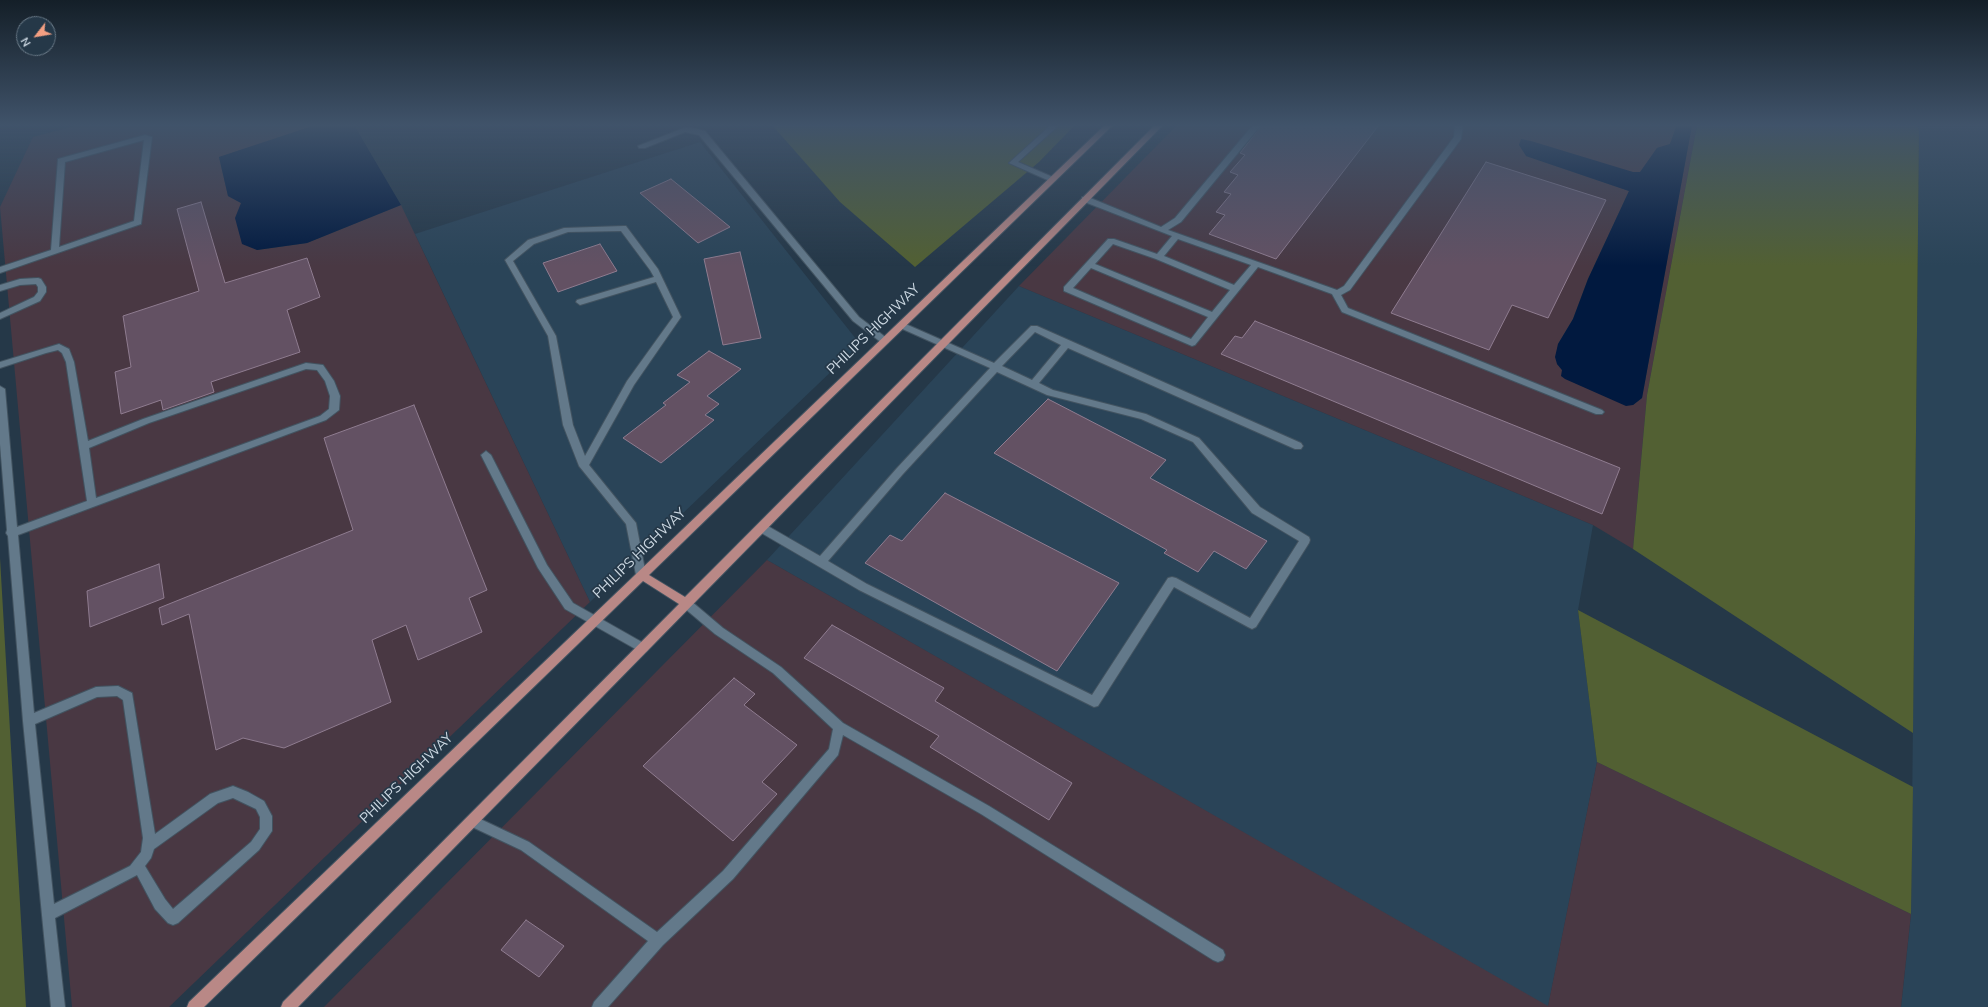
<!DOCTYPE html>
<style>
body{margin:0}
#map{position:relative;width:1988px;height:1007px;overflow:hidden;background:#253848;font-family:"Nunito Sans",sans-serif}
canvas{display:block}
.north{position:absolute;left:16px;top:16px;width:40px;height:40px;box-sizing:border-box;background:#253848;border:1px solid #687886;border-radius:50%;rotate:239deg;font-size:11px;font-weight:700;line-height:16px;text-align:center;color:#ccd8e2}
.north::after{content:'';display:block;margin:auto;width:14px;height:18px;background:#f39f82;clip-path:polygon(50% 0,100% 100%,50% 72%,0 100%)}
</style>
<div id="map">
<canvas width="1988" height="1007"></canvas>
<div class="north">N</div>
</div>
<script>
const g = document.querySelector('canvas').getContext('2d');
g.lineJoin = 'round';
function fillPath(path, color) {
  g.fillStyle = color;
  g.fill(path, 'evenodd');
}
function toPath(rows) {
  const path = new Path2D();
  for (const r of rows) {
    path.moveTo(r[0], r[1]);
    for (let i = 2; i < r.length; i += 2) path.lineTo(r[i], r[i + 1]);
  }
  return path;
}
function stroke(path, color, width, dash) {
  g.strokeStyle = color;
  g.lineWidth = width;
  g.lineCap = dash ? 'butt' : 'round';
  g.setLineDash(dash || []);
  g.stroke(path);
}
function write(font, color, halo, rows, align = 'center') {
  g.font = font + ' "Nunito Sans",sans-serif';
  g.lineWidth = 3.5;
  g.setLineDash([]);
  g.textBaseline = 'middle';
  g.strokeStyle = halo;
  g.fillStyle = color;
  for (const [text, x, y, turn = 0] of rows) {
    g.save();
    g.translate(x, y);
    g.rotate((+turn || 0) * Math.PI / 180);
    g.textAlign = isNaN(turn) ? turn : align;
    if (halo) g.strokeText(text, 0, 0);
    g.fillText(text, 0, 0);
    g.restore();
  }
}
fillPath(toPath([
 [1917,125,1988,125,1988,1007,1901,1007,1911,914,1919,131],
 [700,142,860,344,590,602,415,234],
 [1019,286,1593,525,1578,610,1597,762,1548,1007,767,560]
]), '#2a4458');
fillPath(toPath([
 [78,125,316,125,219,157,228,196,241,203,257,250,307,243,401,205,590,602,169,1007,72,1007,0,207,33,137],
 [1177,125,1677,125,1670,144,1657,148,1641,172,1633,172,1526,156,1629,191,1588,279,1573,319,1558,344,1557,364,1562,370,1633,405,1642,398,1692,125,1697,125,1647,395,1633,549,1593,525,1019,286],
 [767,560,1548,1006,1597,762,1911,914,1901,1007,324,1007]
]), '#493843');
fillPath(toPath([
 [772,125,1075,125,1039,162,915,267,840,202],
 [1697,125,1917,125,1919,131,1913,733,1633,549,1647,395],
 [0,558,26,1007,0,1007],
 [1578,610,1913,787,1911,914,1597,762]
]), '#526033');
fillPath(toPath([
 [316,125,354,125,401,205,307,243,257,250,242,244,235,218,241,203,228,196,219,157],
 [1677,125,1692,125,1642,398,1633,405,1626,406,1565,379,1561,376,1562,370,1557,364,1555,357,1558,344,1573,319,1588,279,1629,191,1526,156,1519,145,1521,139,1531,141,1633,172,1640,172,1657,148,1670,144]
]), '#01193f');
const building = toPath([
 [1262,125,1379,125,1276,259,1209,234,1225,215,1216,212,1231,194,1224,192,1238,175,1230,172,1245,155,1240,153,1262,125],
 [1486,162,1606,200,1548,318,1512,305,1489,350,1391,313,1486,162],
 [671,179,730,227,698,243,640,193,671,179],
 [201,202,225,283,307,258,320,297,287,310,300,352,211,382,214,392,163,410,161,400,121,414,115,372,131,367,123,316,199,291,177,209,201,202],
 [600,244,617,271,558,292,543,263,600,244],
 [740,252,761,338,723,345,704,259,740,252],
 [1255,321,1620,468,1602,514,1221,354,1235,336,1242,338,1255,321],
 [709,351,741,369,707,396,719,404,705,415,714,420,661,463,623,438,666,405,663,403,690,382,677,375,709,351],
 [1048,399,1166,460,1150,478,1267,541,1246,569,1214,551,1198,572,1164,553,1167,550,994,453,1048,399],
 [414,405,487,590,469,598,482,632,418,660,406,625,372,640,391,702,284,748,243,738,216,750,189,614,162,625,159,608,353,530,324,438,414,405],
 [945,493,1119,583,1057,671,865,563,890,535,902,541,945,493],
 [159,564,164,598,90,627,87,591,159,564],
 [832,625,944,688,935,701,1072,783,1049,820,930,747,939,736,804,658,832,625],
 [734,678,755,694,744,705,797,745,762,782,777,794,733,841,643,766,734,678],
 [526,920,564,946,539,977,501,950,526,920]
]);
fillPath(building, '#635163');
stroke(building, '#8f7c90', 1);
const minor = toPath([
 [1051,125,1059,125,1018,162,1055,178,1056,180,1052,182,1009,163,1051,125],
 [1253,125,1261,125,1181,222,1168,230,1337,290,1344,286,1454,137,1455,125,1463,125,1461,139,1350,290,1341,295,1348,308,1602,410,1604,412,1602,414,1596,414,1342,312,1332,294,1258,267,1195,345,1192,346,1064,291,1064,287,1108,239,1114,239,1157,254,1172,236,1082,201,1082,197,1088,197,1161,227,1175,218,1253,125],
 [1178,239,1251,265,1234,285,1164,256,1178,239],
 [1113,244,1156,259,1230,290,1212,312,1095,264,1113,244],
 [1091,268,1208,317,1191,339,1073,288,1091,268],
 [684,128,692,128,705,131,859,317,888,339,889,341,888,343,882,343,853,321,699,135,685,132,645,148,639,148,638,146,684,128],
 [145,135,152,137,141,224,0,273,0,267,51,250,58,159,145,135],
 [144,140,134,221,59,247,65,162,144,140],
 [623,226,626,226,658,269,681,317,634,385,589,465,636,523,646,575,645,578,641,579,637,578,636,575,626,524,579,466,563,425,548,336,505,260,528,240,564,228,623,226],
 [621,231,650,270,654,277,577,300,576,302,580,305,656,282,673,317,627,381,585,456,573,425,556,336,513,261,534,244,568,232,621,231],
 [38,278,41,279,46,287,46,292,40,301,0,319,0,313,34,297,38,292,38,287,36,284,20,285,0,291,0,285,20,279,38,278],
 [901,322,994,363,1031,326,1037,326,1301,443,1303,446,1301,449,1295,449,1068,348,1039,383,1053,390,1146,414,1199,438,1260,507,1309,537,1310,540,1309,543,1256,627,1252,629,1248,627,1174,587,1098,706,1094,707,859,590,758,531,757,528,758,525,766,525,820,556,897,468,990,368,898,327,897,325,901,322],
 [1035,332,1061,345,1032,380,1002,366,1035,332],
 [997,372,1047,395,1141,419,1193,442,1252,513,1299,541,1250,618,1176,578,1172,577,1168,578,1092,695,867,584,828,561,903,474,997,372],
 [59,344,69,349,74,362,88,441,143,419,306,363,323,365,334,381,340,396,339,410,326,420,18,535,34,713,96,687,118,686,132,693,155,834,210,794,233,786,248,792,264,801,272,816,272,831,259,850,178,923,173,925,168,923,155,909,137,875,55,918,65,1007,51,1007,23,721,8,536,6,533,7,530,0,444,0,386,5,389,17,527,87,501,66,362,62,353,58,350,46,353,0,368,0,362,59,344],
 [306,369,317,370,325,381,330,396,329,409,320,416,96,498,89,448,149,423,306,369],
 [117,696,123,700,143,838,141,852,130,866,54,904,35,724,97,697,117,696],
 [233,798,256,809,260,817,260,829,251,842,173,909,165,899,145,866,151,858,154,849,218,803,233,798],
 [486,451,491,455,547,565,573,603,647,645,649,648,647,651,643,653,639,651,565,609,538,568,481,455,486,451],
 [687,600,691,601,723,628,781,667,843,723,989,806,1223,950,1225,955,1223,960,1218,962,1213,960,981,814,843,735,838,755,733,879,663,945,608,1007,592,1007,594,1002,648,941,521,850,468,825,466,821,468,817,472,815,476,817,529,842,657,932,723,871,829,749,833,729,773,673,715,634,683,607,682,604,683,601,687,600]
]);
const major = toPath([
 [1105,125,1113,125,649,575,685,597,1155,125,1163,125,298,1007,281,1007,283,1002,679,604,643,581,204,1007,187,1007,189,1002,1105,125]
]);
stroke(minor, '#425360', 2);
stroke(major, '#425360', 2);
fillPath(minor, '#63798a');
fillPath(major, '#b98886');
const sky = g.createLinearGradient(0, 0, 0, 266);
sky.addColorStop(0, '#141f28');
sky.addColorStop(0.47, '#40536a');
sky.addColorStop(1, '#40536a00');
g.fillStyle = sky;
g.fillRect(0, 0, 1988, 266);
write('14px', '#ccd8e2', '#253848', [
 ["PHILIPS HIGHWAY",874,330,-44],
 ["PHILIPS HIGHWAY",640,554,-44],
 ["PHILIPS HIGHWAY",407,779,-44]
]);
</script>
